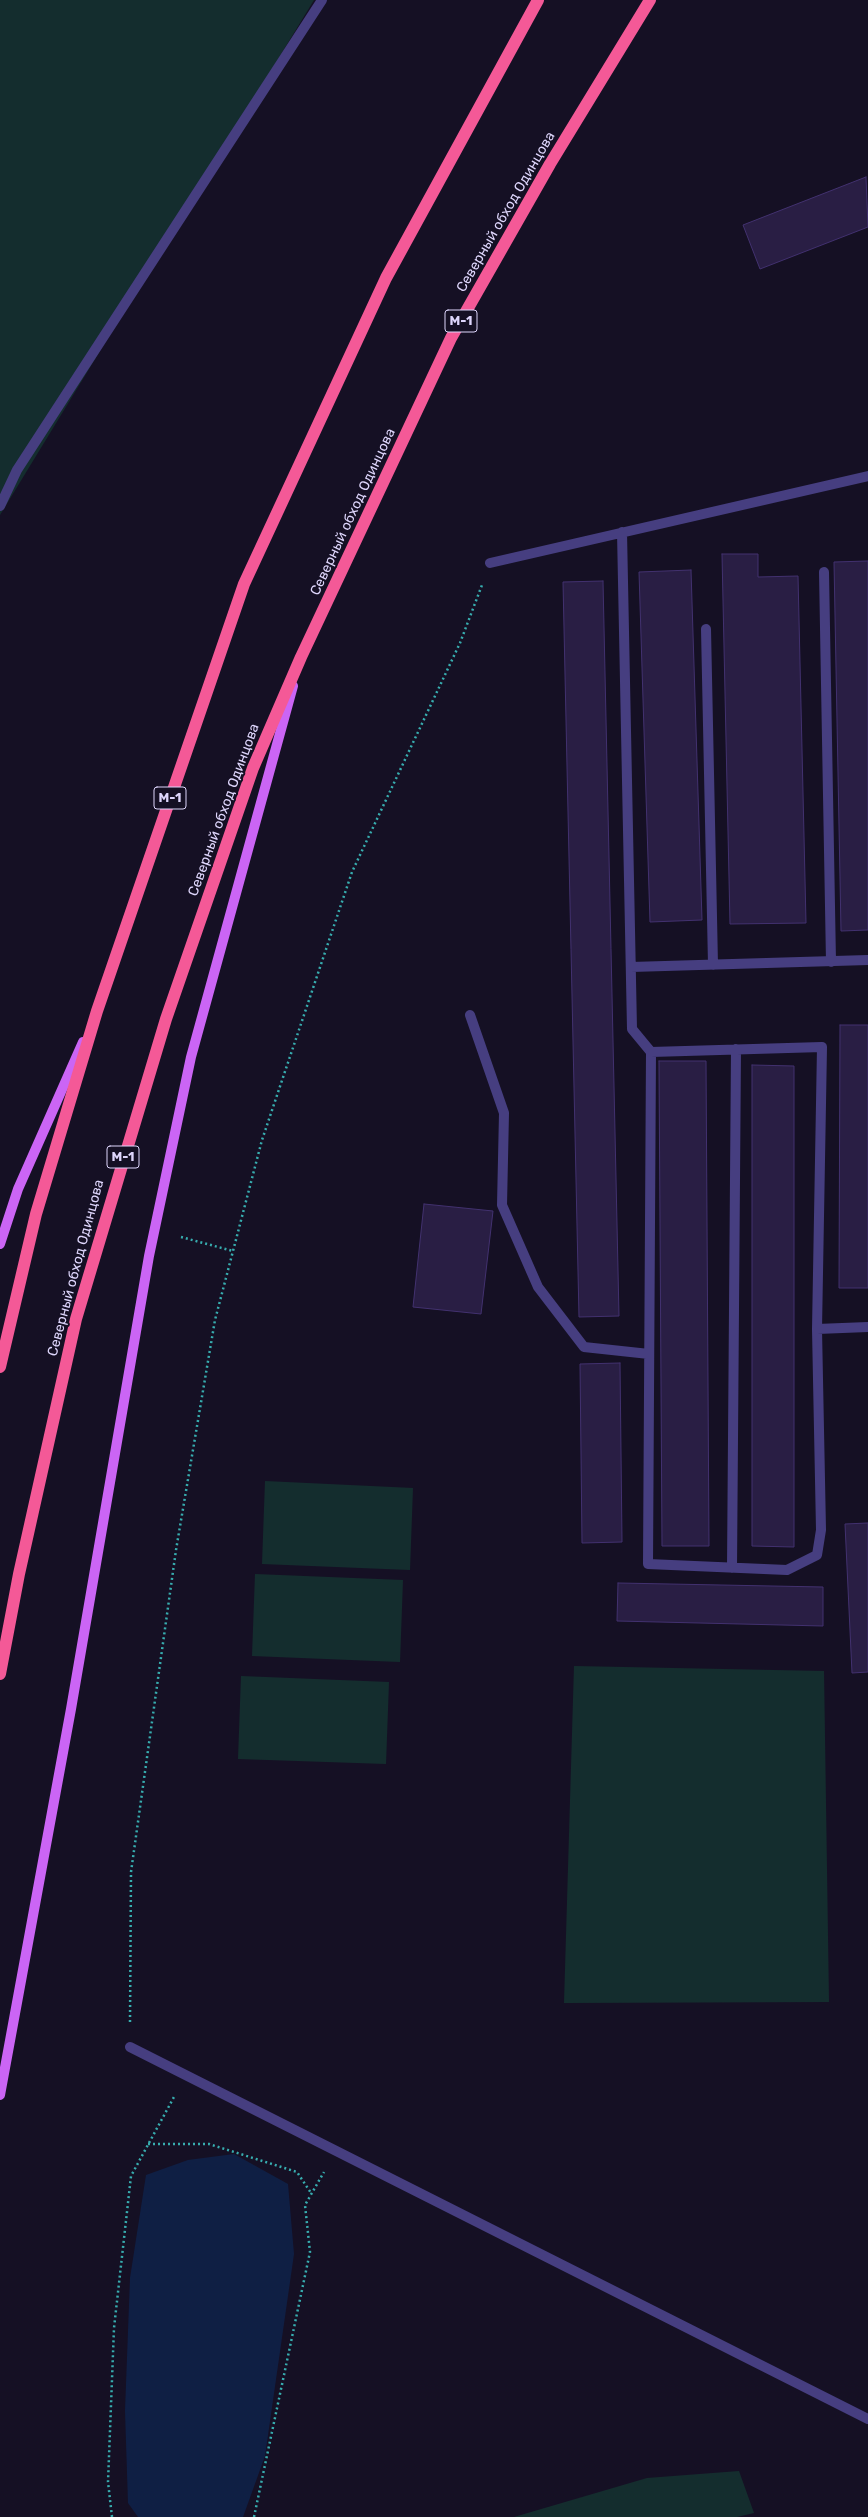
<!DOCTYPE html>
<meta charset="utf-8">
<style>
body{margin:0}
canvas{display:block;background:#151024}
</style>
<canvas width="868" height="2517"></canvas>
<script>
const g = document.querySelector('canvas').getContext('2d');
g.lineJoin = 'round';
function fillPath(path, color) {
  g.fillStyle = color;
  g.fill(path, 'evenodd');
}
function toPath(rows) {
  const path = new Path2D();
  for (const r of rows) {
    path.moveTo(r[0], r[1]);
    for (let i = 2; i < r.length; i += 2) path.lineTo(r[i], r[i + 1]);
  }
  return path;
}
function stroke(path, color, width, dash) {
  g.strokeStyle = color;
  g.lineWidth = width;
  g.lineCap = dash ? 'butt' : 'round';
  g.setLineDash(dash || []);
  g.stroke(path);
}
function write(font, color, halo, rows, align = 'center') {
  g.font = font + ' Rubik,sans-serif';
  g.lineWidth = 4;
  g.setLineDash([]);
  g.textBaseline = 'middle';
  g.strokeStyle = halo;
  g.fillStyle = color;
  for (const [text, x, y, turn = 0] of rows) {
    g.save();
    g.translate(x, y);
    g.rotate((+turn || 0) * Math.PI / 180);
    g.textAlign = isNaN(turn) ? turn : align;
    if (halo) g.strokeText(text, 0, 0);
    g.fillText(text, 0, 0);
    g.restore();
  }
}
fillPath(toPath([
 [0,0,314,0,0,515],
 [265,1481,413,1488,410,1570,262,1564],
 [255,1574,403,1580,400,1662,252,1656],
 [574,1666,824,1671,829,2002,564,2003],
 [241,1676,389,1682,386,1764,238,1759],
 [739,2471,754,2513,737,2517,514,2517,647,2478]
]), '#142d2e');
fillPath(toPath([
 [234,2154,288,2184,294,2254,265,2456,243,2517,138,2517,128,2503,125,2411,130,2278,146,2175,188,2160]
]), '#0f1f44');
const building = toPath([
 [866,177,868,227,760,269,743,225,866,177],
 [722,554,758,554,758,577,798,576,806,923,730,924,722,554],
 [868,561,868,930,841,931,834,562,868,561],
 [691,570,702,920,650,922,639,572,691,570],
 [603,581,619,1316,579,1317,563,582,603,581],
 [840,1025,868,1025,868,1288,839,1288,840,1025],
 [659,1061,706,1061,709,1546,662,1546,659,1061],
 [752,1065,794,1066,794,1547,752,1546,752,1065],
 [424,1204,493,1211,481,1314,413,1307,424,1204],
 [620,1363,622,1542,582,1543,580,1364,620,1363],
 [868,1523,868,1672,852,1673,845,1524,868,1523],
 [618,1583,823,1587,823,1626,617,1621,618,1583]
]);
fillPath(building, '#291e44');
stroke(building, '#42316f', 1);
stroke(toPath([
 [181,1237,233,1251],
 [130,2022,131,1872,176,1550,215,1320,262,1140,352,872,460,643,482,585],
 [148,2144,209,2144,297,2172,311,2193],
 [112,2517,108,2482,114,2328,131,2176,174,2097],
 [254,2517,310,2252,305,2205,324,2172]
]), '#37adaf', 2.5, [2, 3]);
stroke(toPath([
 [0,506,17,470,322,0],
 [622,532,632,1029,651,1052,648,1564,787,1570,817,1555,821,1530,817,1329,868,1327],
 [490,563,868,476],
 [824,572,831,962],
 [706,629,713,965],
 [631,967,868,960],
 [470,1015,504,1113,502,1205,538,1287,584,1347,649,1354],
 [651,1052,822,1047,817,1329],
 [732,1568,736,1049],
 [130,2047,868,2419]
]), '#463e80', 10);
stroke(toPath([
 [0,1244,18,1189,83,1042],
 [0,2095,71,1709,149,1256,191,1057,293,686]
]), '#cb65f5', 10);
stroke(toPath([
 [0,1367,36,1214,97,1011,244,584,386,278,538,0],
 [0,1674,19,1574,76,1319,166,1019,253,768,301,657,451,338,550,164,650,0]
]), '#f45997', 12);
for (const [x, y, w] of [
 [461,321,32],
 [170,798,32],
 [123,1157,32]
]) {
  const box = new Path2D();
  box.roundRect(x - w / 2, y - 11, w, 22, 3);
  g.fillStyle = '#151024';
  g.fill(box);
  stroke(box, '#ded6fc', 1);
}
write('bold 13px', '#ded6fc', null, [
 ["М-1",461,321],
 ["М-1",170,798],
 ["М-1",123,1157]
]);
write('14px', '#ded6fc', '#151024', [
 ["Северный обход Одинцова",506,212,-60],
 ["Северный обход Одинцова",353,512,-65],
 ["Северный обход Одинцова",224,810,-70],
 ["Северный обход Одинцова",76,1268,-75]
]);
</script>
